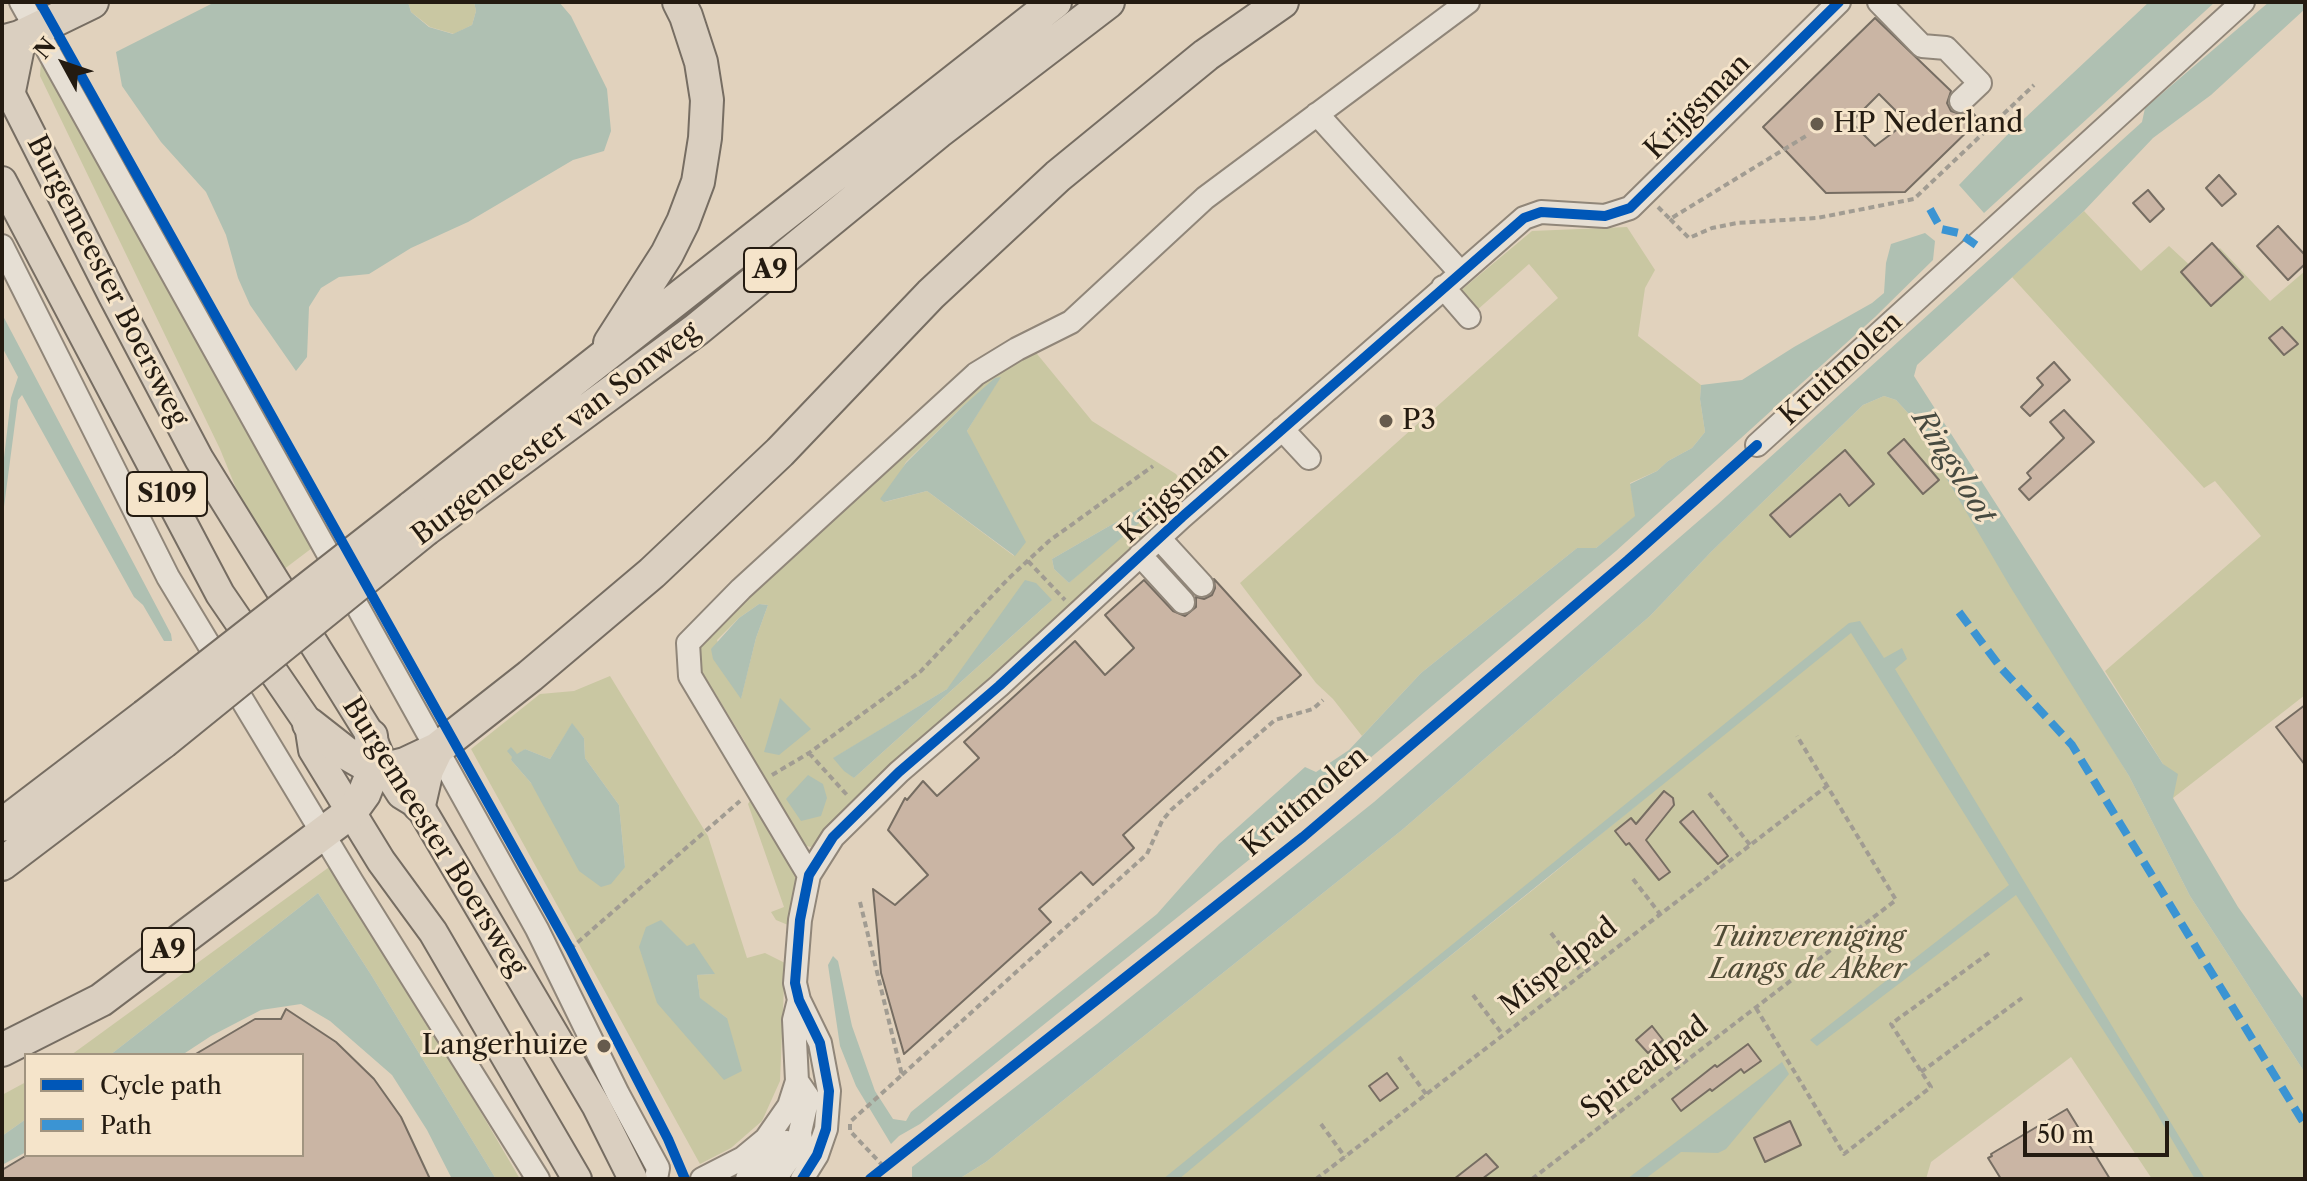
<!DOCTYPE html>
<style>
body{margin:0}
#map{position:relative;width:2307px;height:1181px;overflow:hidden;background:#e1d2bd;font-family:"Libre Caslon Text",serif}
canvas{display:block}
.frame{position:absolute;inset:0;border:4px solid #241b11;pointer-events:none}
.legend{position:absolute;left:24px;top:1053px;width:280px;height:104px;box-sizing:border-box;background:#f5e4ca;border:2px solid #a19480;margin:0;padding:10px 14px;list-style:none;font-size:24px;color:#241b11}
.legend li{display:flex;align-items:center;gap:16px;height:40px}
.legend b{width:40px;border:2px solid #a19480}
.north{position:absolute;left:24px;top:24px;width:80px;height:80px;-webkit-text-stroke:6px #f5e4ca;paint-order:stroke;rotate:310deg;font-size:22px;font-weight:700;line-height:32px;text-align:center;color:#241b11}
.north::after{content:'';display:block;margin:auto;width:28px;height:36px;background:#241b11;clip-path:polygon(50% 0,100% 100%,50% 72%,0 100%)}
.scale{position:absolute;left:2023px;top:1121px;width:146px;height:36px;box-sizing:border-box;border:4px solid #241b11;border-top:0;padding-left:10px;font-size:24px;line-height:28px;white-space:nowrap;color:#241b11;-webkit-text-stroke:6px #f5e4ca;paint-order:stroke}
</style>
<div id="map">
<canvas width="2307" height="1181"></canvas>
<div class="frame"></div>
<ul class="legend">
<li><b style="height:10px;background:#0057b8"></b>Cycle path</li>
<li><b style="height:10px;background:#3b94d3"></b>Path</li>
</ul>
<div class="north">N</div>
<div class="scale">50 m</div>
</div>
<script>
const g = document.querySelector('canvas').getContext('2d');
g.lineJoin = 'round';
function fillPath(path, color) {
  g.fillStyle = color;
  g.fill(path, 'evenodd');
}
function toPath(rows) {
  const path = new Path2D();
  for (const r of rows) {
    path.moveTo(r[0], r[1]);
    for (let i = 2; i < r.length; i += 2) path.lineTo(r[i], r[i + 1]);
  }
  return path;
}
function stroke(path, color, width, dash) {
  g.strokeStyle = color;
  g.lineWidth = width;
  g.lineCap = dash ? 'butt' : 'round';
  g.setLineDash(dash || []);
  g.stroke(path);
}
function write(font, color, halo, rows, align = 'center') {
  g.font = font + ' "Libre Caslon Text",serif';
  g.lineWidth = 6;
  g.setLineDash([]);
  g.textBaseline = 'middle';
  g.strokeStyle = halo;
  g.fillStyle = color;
  for (const [text, x, y, turn = 0] of rows) {
    g.save();
    g.translate(x, y);
    g.rotate((+turn || 0) * Math.PI / 180);
    g.textAlign = isNaN(turn) ? turn : align;
    if (halo) g.strokeText(text, 0, 0);
    g.fillText(text, 0, 0);
    g.restore();
  }
}
fillPath(toPath([
 [408,2,474,2,476,11,472,25,454,34,430,27,411,12],
 [41,60,316,545,279,573,251,525,220,449,40,76],
 [2084,211,2141,271,2169,246,2195,270,2220,248,2270,301,2305,271,2305,695,2173,798,2163,764,2105,671,2261,536,2215,481,2204,488,2012,277],
 [1627,227,1655,270,1645,288,1638,336,1701,385,1700,399,1705,432,1692,448,1668,461,1657,471,1630,483,1636,516,1596,548,1577,548,1421,673,1362,736,1333,699,1316,683,1240,583,1558,298,1529,264,1476,311,1459,292,1532,231],
 [1033,349,1092,421,1176,474,1190,494,874,785,845,807,829,831,811,847,795,843,747,763,745,742,696,662,699,637,964,392],
 [1000,377,967,431,1014,556,927,491,885,502,906,462,963,406],
 [1163,495,1069,583,1054,569,1052,559],
 [1051,601,854,778,834,758,947,689],
 [759,604,768,605,756,638,741,698,717,640,739,618],
 [1884,396,1896,400,1908,413,2129,776,2190,896,2305,1073,2305,1179,2152,1179,2071,1057,1931,1162,1926,1179,1171,1179,1544,881,1743,717,1169,1179,959,1179,986,1162,1402,830,1650,616,1712,551,1863,405],
 [610,676,708,836,747,958,765,953,785,963,780,1081,762,1121,731,1148,700,1164,471,749,540,694,574,691],
 [572,724,584,738,585,758,619,805,625,867,531,783,511,760,525,749,550,759],
 [661,921,714,974,697,975,700,999,727,1018,657,1003],
 [751,799,798,881,788,925,776,920,771,912,784,907,748,804],
 [332,865,371,925,520,1179,496,1179,370,973,318,893,110,1055,71,1055],
 [26,1082,26,1119,2,1136,2,1095]
]), '#c9c7a2');
fillPath(toPath([
 [215,2,408,2,411,12,429,27,453,34,472,25,476,11,474,2,559,2,571,16,607,89,611,131,604,151,573,160,468,222,411,248,369,274,339,277,321,288,309,307,307,357,296,371,250,305,238,278,226,235,206,192,161,142,122,86,116,52],
 [2149,2,2215,2,1984,213,1959,185,2010,132],
 [2269,2,2305,2,2305,9,2211,95,2153,138,2084,211,1917,365,1914,376,2163,764,2178,774,2173,798,2238,907,2305,1001,2305,1073,2190,896,2129,776,2011,588,1908,413,1896,400,1884,396,1863,405,1712,551,1650,616,1402,830,986,1162,959,1179,912,1179,912,1167,1097,1024,1374,802,1717,505,2142,122,2145,108],
 [1925,233,1935,241,1933,260,1875,317,1616,551,1255,855,920,1124,899,1136,891,1144,856,1086,840,1046,828,965,833,956,838,961,852,1026,875,1091,893,1119,906,1121,911,1112,1157,914,1219,844,1305,767,1316,772,1349,750,1421,673,1577,548,1596,548,1635,516,1630,484,1657,471,1668,461,1692,448,1705,432,1700,399,1701,385,1742,380,1794,347,1872,303,1884,293,1886,263,1891,244],
 [2,314,171,634,172,641,164,641,143,605,134,597,22,395,18,400,2,522,2,475,11,398,18,377,2,347],
 [1001,377,967,431,1026,542,1015,556,927,491,884,502,880,499,906,463,963,406,995,378],
 [1178,481,1182,486,1069,583,1054,569,1052,559,1163,495],
 [1025,580,1036,583,1052,600,854,778,844,771,833,758,947,689],
 [759,604,768,605,756,638,741,699,713,659,711,649,739,618],
 [1860,621,1884,658,1902,648,1907,659,1895,669,2205,1179,2195,1179,2154,1109,2016,895,1817,1046,1810,1040,2009,885,1851,633,1337,1047,1179,1179,1163,1179,1849,623],
 [780,698,811,729,779,755,764,752],
 [572,723,584,738,585,758,619,805,625,867,611,884,601,887,579,871,531,783,511,760,512,757,507,751,511,747,517,754,525,749,550,759],
 [808,775,823,784,827,798,821,816,801,821,786,799],
 [318,893,370,973,496,1179,452,1179,427,1130,392,1075,330,1021,301,1004,261,1010,211,1036,182,1055,110,1055],
 [661,920,687,946,694,943,715,974,697,975,700,998,727,1018,742,1071,724,1080,657,1003,639,947,646,927],
 [1782,1062,1789,1074,1726,1149,1718,1153,1681,1152,1645,1179,1627,1179],
 [26,1119,26,1152,2,1165,2,1136]
]), '#afc0b2');
const building = toPath([
 [1875,18,1951,91,1947,103,1951,111,1963,115,1971,111,1979,120,1905,192,1826,193,1763,127,1875,18],
 [1879,94,1907,122,1875,146,1851,122,1879,94],
 [2219,175,2236,194,2222,206,2206,188,2219,175],
 [2148,190,2164,209,2150,222,2133,203,2148,190],
 [2278,226,2305,255,2305,264,2288,280,2257,246,2278,226],
 [2212,243,2243,277,2211,306,2181,272,2212,243],
 [2282,327,2298,344,2284,355,2269,338,2282,327],
 [2054,362,2070,380,2030,416,2021,407,2043,385,2037,378,2054,362],
 [2064,410,2094,442,2029,500,2019,489,2031,478,2027,473,2064,438,2050,422,2064,410],
 [1904,439,1939,480,1923,494,1888,453,1904,439],
 [1845,450,1874,484,1849,506,1840,494,1790,537,1770,515,1845,450],
 [1214,579,1301,675,1123,835,1134,848,1093,885,1081,872,1039,909,1051,922,904,1054,881,973,873,889,895,905,928,875,888,830,905,798,907,800,923,781,937,796,979,758,964,742,1075,641,1105,675,1134,648,1105,615,1144,580,1173,611,1185,616,1196,607,1196,597,1204,599,1212,595,1215,588,1214,579],
 [2305,705,2305,765,2276,727,2305,705],
 [1664,791,1673,798,1674,805,1646,840,1670,872,1659,880,1629,843,1626,845,1615,831,1631,818,1636,824,1664,791],
 [1693,811,1728,856,1718,864,1680,822,1693,811],
 [286,1009,336,1042,374,1079,401,1117,430,1179,2,1179,2,1170,27,1155,302,1155,302,1055,194,1055,255,1019,281,1019,286,1009],
 [1652,1026,1663,1040,1648,1053,1636,1040,1652,1026],
 [1748,1044,1761,1061,1744,1073,1741,1069,1712,1091,1710,1089,1681,1111,1672,1099,1715,1065,1717,1067,1748,1044],
 [1387,1073,1398,1088,1380,1101,1369,1086,1387,1073],
 [2067,1109,2110,1179,2001,1179,1988,1158,1992,1156,1991,1154,2067,1109],
 [1790,1121,1801,1145,1765,1162,1754,1138,1790,1121],
 [1486,1154,1498,1167,1482,1179,1454,1179,1486,1154]
]);
fillPath(building, '#cab5a4');
stroke(building, '#766d62', 2);
const minor = toPath([
 [21,2,537,929,618,1094,658,1168,656,1179],
 [1879,2,1922,46,1946,48,1980,83,1961,101],
 [1317,114,1459,271],
 [2,246,168,577,352,882,538,1179],
 [1443,287,1469,317],
 [1282,429,1309,458],
 [1757,445,2243,2],
 [1159,538,1202,585],
 [1140,555,1183,602],
 [809,875,690,676,688,643,741,589,976,374,1017,349,1071,322,1205,198,1468,2],
 [702,1179,743,1158,766,1139,789,1106,797,1081,794,1020,799,1000],
 [747,1179,771,1162,787,1142],
 [775,1179,801,1141,800,1132,808,1097,797,1081],
 [802,1179,817,1155,826,1129,829,1091,820,1043,799,1000,795,983,800,920,809,875,833,837,899,772,999,686,1182,517,1524,218,1541,212,1605,216,1630,208,1839,2]
]);
const major = toPath([
 [2,77,113,296,199,459,371,736,385,769,401,794,419,805,597,1107,633,1179],
 [2,181,220,594,309,724,313,750,381,861,433,932,577,1179]
]);
const highway = toPath([
 [2,42,20,37,92,2],
 [9,91,20,37],
 [610,343,667,254,683,222,698,182,705,138,707,100,701,62,686,16,679,2],
 [411,508,1055,2],
 [426,529,696,330,938,132,1108,2],
 [309,724,346,753,374,769,385,769,405,764,437,749,530,676,652,573,780,452,931,294,1058,176,1206,55,1282,2],
 [419,805,427,770,437,749],
 [2,825,145,716],
 [2,864,163,742],
 [2,1050,101,1000,351,812,364,794,374,769,371,736]
]);
stroke(minor, '#908679', 26);
stroke(major, '#766d62', 32);
stroke(highway, '#766d62', 36);
stroke(toPath([
 [1658,207,1670,219,1806,136],
 [1670,219,1689,238,1712,228,1737,223,1817,218,1914,199,2034,85],
 [1028,561,1065,600],
 [809,753,847,795],
 [772,775,809,753,921,671,1009,578,1049,541,1153,466],
 [1709,793,1750,845],
 [1633,879,1660,914],
 [860,902,902,1075,850,1122,850,1131,885,1168],
 [1551,933,1583,974],
 [570,949,740,801],
 [1473,995,1503,1035],
 [1756,1008,1844,1154,1931,1087,1891,1024,1989,953],
 [1399,1057,1426,1094],
 [1921,1072,2022,998],
 [902,1075,1147,854,1162,821,1171,810,1275,720,1313,709,1323,700],
 [1321,1124,1345,1157],
 [1316,1179,1827,786],
 [1532,1179,1896,900,1797,736]
]), '#a19c92', 4, [6, 4]);
stroke(minor, '#e6dfd4', 22);
stroke(major, '#dacfc0', 28);
stroke(highway, '#dacfc0', 32);
const highwayBridge = toPath([
 [145,716,411,508],
 [163,742,426,529]
]);
stroke(highwayBridge, '#766d62', 36, []);
stroke(highwayBridge, '#dacfc0', 32);
stroke(toPath([
 [1930,209,1941,229,1959,233,1976,245],
 [1959,612,2001,668,2072,745,2305,1125]
]), '#3b94d3', 8, [16, 8]);
stroke(toPath([
 [40,2,570,949,668,1139,685,1179],
 [802,1179,817,1155,826,1129,829,1091,820,1043,799,1000,795,983,800,920,809,875,833,837,899,772,999,686,1182,517,1524,218,1541,212,1605,216,1630,208,1839,2],
 [870,1179,1303,837,1628,560,1757,445]
]), '#0057b8', 10);
for (const [x, y, r, color] of [
 [1817,124,8,"#665b4d"],
 [1386,421,8,"#665b4d"],
 [604,1046,8,"#665b4d"]
]) {
  const dot = new Path2D();
  dot.arc(x, y, r, 0, 2 * Math.PI);
  g.fillStyle = color;
  g.fill(dot);
  stroke(dot, '#f5e4ca', 3);
}
for (const [x, y, w] of [
 [770,270,52],
 [167,494,80],
 [168,950,52]
]) {
  const box = new Path2D();
  box.roundRect(x - w / 2, y - 22, w, 44, 6);
  g.fillStyle = '#f5e4ca';
  g.fill(box);
  stroke(box, '#241b11', 2);
}
write('bold 26px', '#241b11', null, [
 ["A9",770,270],
 ["S109",167,494],
 ["A9",168,950]
]);
write('28px', '#241b11', '#f5e4ca', [
 ["Krijgsman",1698,107,-45],
 ["Burgemeester Boersweg",107,281,63],
 ["Kruitmolen",1841,369,-42],
 ["Burgemeester van Sonweg",556,434,-37],
 ["Krijgsman",1174,493,-42],
 ["Kruitmolen",1305,802,-40],
 ["Burgemeester Boersweg",434,837,58],
 ["Mispelpad",1559,967,-38],
 ["Spireadpad",1645,1068,-37]
]);
write('28px', '#241b11', '#f5e4ca', [
 ["HP Nederland",1833,124],
 ["P3",1402,421],
 ["Langerhuize",588,1046,"right"]
], 'left');
write('italic 28px', '#504c36', '#f5e4ca', [
 ["Tuinvereniging",1808,938],
 ["Langs de Akker",1808,970]
]);
write('italic 30px', '#474a40', '#f5e4ca', [
 ["Ringsloot",1953,467,58]
]);
</script>
